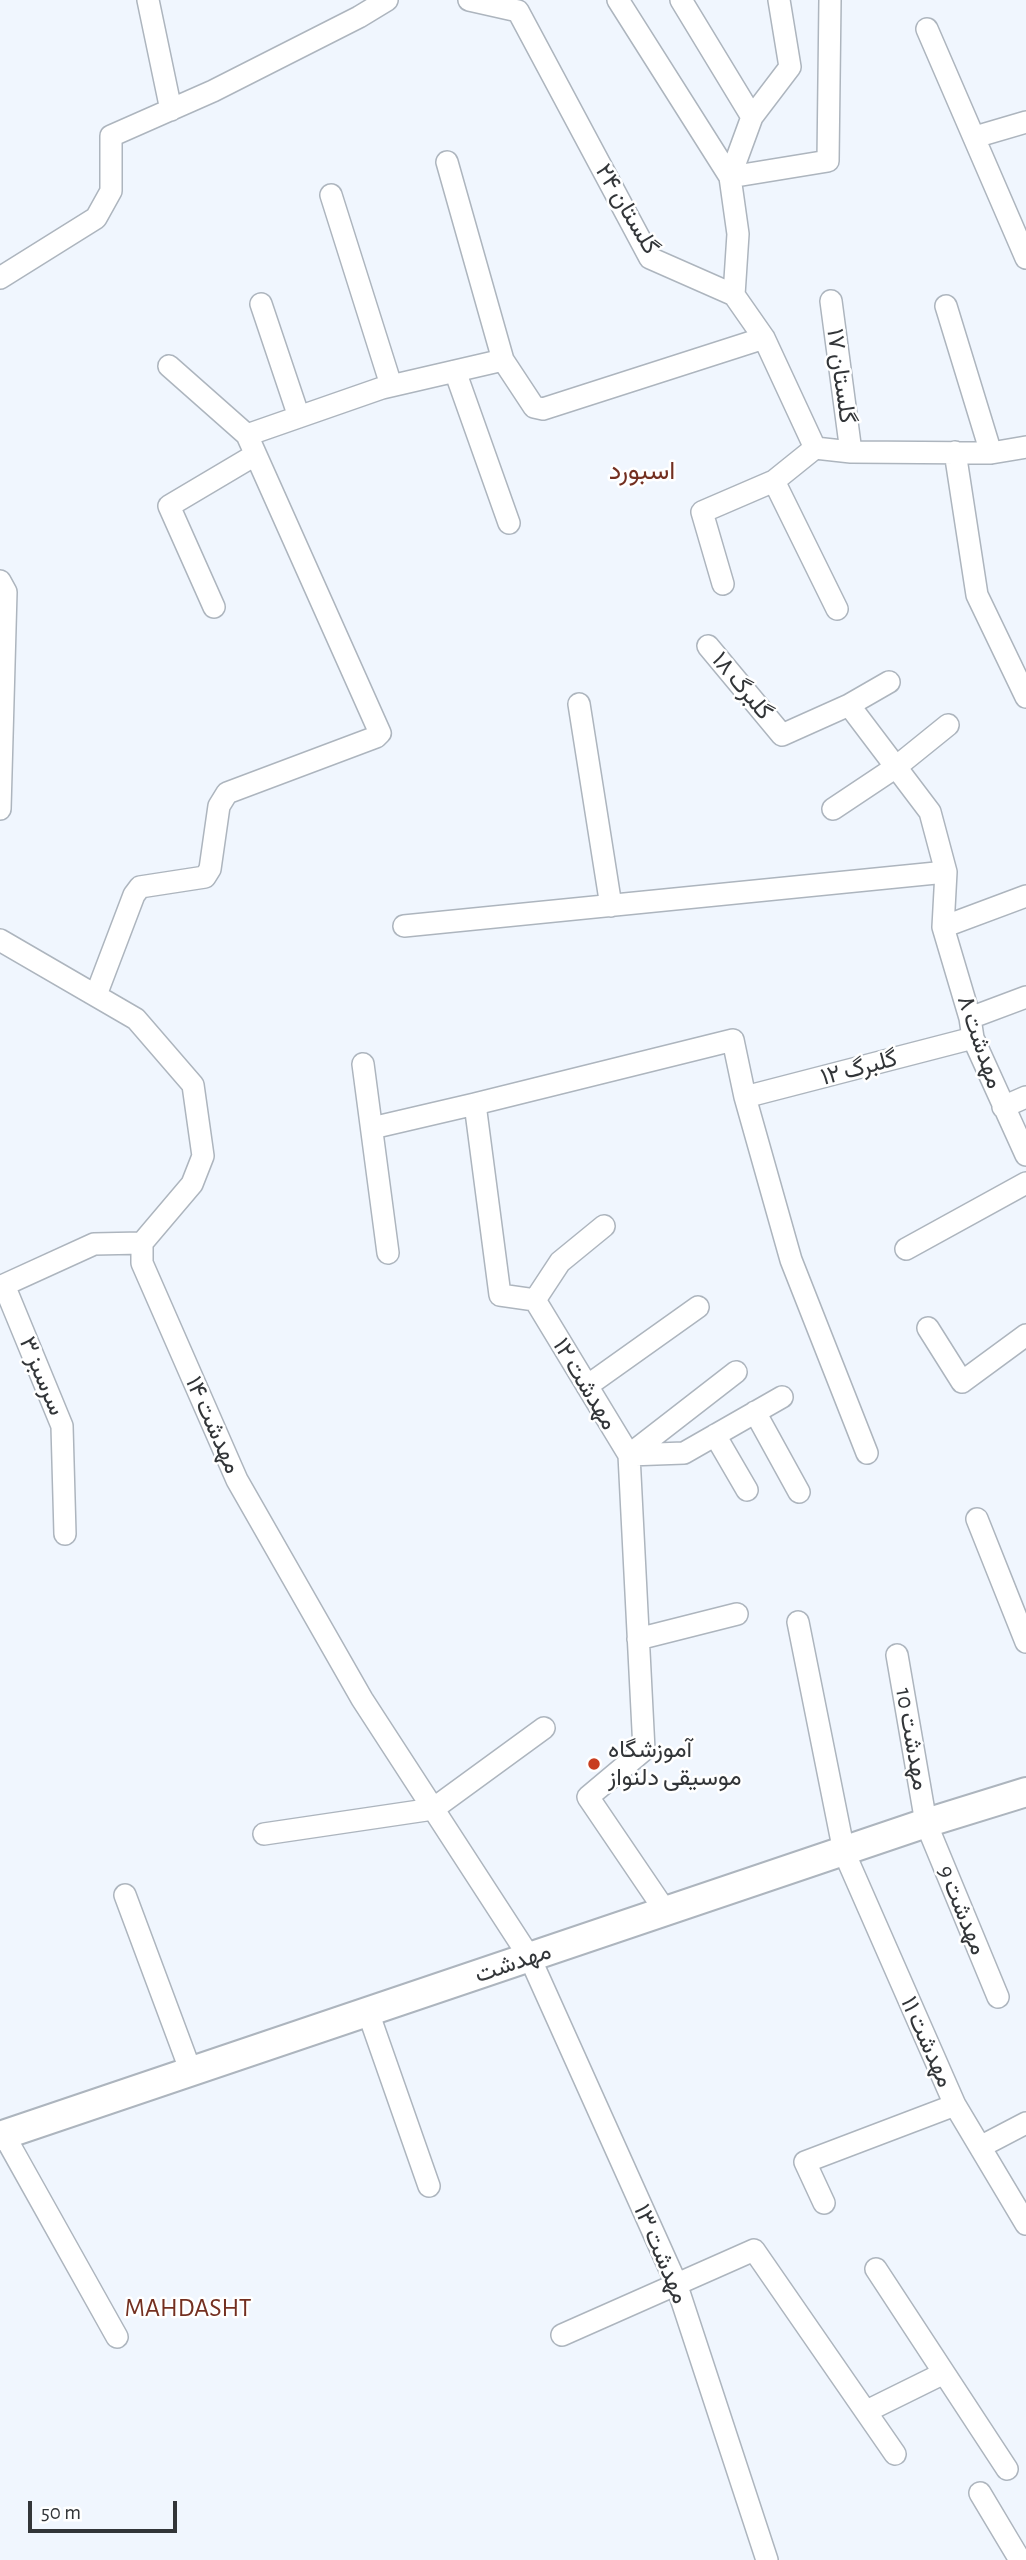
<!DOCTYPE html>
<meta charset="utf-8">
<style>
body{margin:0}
#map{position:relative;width:1026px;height:2560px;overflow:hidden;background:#f0f6fe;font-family:"Alegreya Sans",sans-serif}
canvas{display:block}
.scale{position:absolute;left:28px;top:2501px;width:149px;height:32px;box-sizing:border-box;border:4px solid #323538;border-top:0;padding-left:9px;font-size:21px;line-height:24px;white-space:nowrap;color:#323538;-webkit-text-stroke:5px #fff;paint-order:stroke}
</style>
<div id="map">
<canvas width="1026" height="2560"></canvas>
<div class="scale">50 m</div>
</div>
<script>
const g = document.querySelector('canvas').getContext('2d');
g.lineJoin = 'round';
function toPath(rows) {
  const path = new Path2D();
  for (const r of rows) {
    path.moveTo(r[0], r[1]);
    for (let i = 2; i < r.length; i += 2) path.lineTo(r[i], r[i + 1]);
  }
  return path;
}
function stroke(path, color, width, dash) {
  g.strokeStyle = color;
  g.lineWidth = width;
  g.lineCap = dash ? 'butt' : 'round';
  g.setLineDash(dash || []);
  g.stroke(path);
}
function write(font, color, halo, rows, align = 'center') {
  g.font = font + ' "Alegreya Sans",Vazirmatn,sans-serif';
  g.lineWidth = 5;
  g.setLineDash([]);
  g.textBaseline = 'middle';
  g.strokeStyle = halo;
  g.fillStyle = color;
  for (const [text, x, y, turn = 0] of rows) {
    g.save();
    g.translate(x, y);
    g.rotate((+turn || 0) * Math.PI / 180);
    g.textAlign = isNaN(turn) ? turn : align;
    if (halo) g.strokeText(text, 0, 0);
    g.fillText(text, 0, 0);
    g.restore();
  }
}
const minor = toPath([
 [148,0,171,110],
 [469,0,518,11,650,258,734,295,764,338,815,448],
 [618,0,730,177,738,234,734,295],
 [681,0,752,117],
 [779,0,790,67,752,117,730,177,828,161,830,0],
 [927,29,1026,258],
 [975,137,1026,122],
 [447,162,503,360],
 [331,195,391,385],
 [0,278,96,218,111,191,111,136,213,91,359,17,387,0],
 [831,301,851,452],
 [261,304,299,417],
 [946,306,991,453],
 [169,366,247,435],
 [455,371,509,523],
 [815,448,851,452,991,453,1026,447],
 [955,452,977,595,1026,697],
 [774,481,837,609],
 [0,581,6,592,0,809],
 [723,584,702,512,774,481,815,448],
 [214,607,169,506,255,455],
 [708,646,782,735,849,705,889,682],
 [579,704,611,906],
 [849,705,930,812,946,872,943,927,970,1018,973,1038,1026,1155],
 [833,809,896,767,948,725],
 [404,926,946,872],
 [943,927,1026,896],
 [0,940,136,1019,193,1085,203,1156,192,1184,142,1243,142,1263,237,1480,362,1699,530,1958,676,2283,767,2560],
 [96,995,134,895,140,887,205,877,210,869,219,806,227,793,376,737,380,733,247,435,382,388,503,360,534,407,543,409,764,338],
 [970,1018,1026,997],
 [363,1064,388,1253],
 [745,1097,973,1038],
 [1003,1107,1026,1097],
 [372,1128,475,1104],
 [906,1249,1026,1183],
 [535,1300,560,1262,604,1226],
 [928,1328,962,1382,1026,1335],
 [587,1386,698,1307],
 [755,1412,799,1492],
 [715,1435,747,1490],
 [629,1455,684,1453,782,1397],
 [629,1455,736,1372],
 [977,1519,1026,1642],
 [65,1534,62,1426,4,1285,94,1244,142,1243],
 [798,1622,844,1852,955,2105,1026,2224],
 [638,1639,737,1614],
 [897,1655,926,1823,998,1997],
 [264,1834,433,1809,544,1728],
 [125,1895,191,2072],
 [666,1912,588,1797,644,1750,629,1455,535,1300,500,1295,475,1104,733,1040,745,1097,791,1260,867,1453],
 [368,2012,429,2186],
 [4,2135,117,2337],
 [980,2147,1026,2123],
 [824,2203,805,2162,955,2105],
 [876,2269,1007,2469],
 [562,2335,754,2250,895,2454],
 [867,2411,944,2373],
 [980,2493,1020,2560]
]);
const tertiary = toPath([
 [0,2136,926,1823,1026,1792]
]);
stroke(minor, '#adb5be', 24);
stroke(tertiary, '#adb5be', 32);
stroke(minor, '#fff', 21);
stroke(tertiary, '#fff', 28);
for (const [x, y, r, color] of [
 [594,1764,7,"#c83d20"]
]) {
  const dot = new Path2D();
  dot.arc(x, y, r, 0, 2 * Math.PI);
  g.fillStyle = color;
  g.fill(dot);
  stroke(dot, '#fff', 2.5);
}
write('24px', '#323538', '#fff', [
 ["گلستان ۲۴",627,209,59],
 ["گلستان ۱۷",841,376,82],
 ["گلبرگ ۱۸",742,686,50],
 ["مهدشت ۸",980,1042,71],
 ["گلبرگ ١٢",859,1068,-15],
 ["سرسبز ۳",42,1376,67],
 ["مهدشت ۱۲",585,1384,59],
 ["مهدشت ۱۴",213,1425,66],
 ["مهدشت 10",912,1739,80],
 ["مهدشت 9",962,1910,68],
 ["مهدشت",513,1963,-19],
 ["مهدشت ۱۱",927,2042,66],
 ["مهدشت ۱۳",661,2254,67]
]);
write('24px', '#323538', '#fff', [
 ["آموزشگاه",608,1750],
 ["موسیقی دلنواز",608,1778]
], 'left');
write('26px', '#732f20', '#fff', [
 ["اسبورد",642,471],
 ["MAHDASHT",188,2308]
]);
</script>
